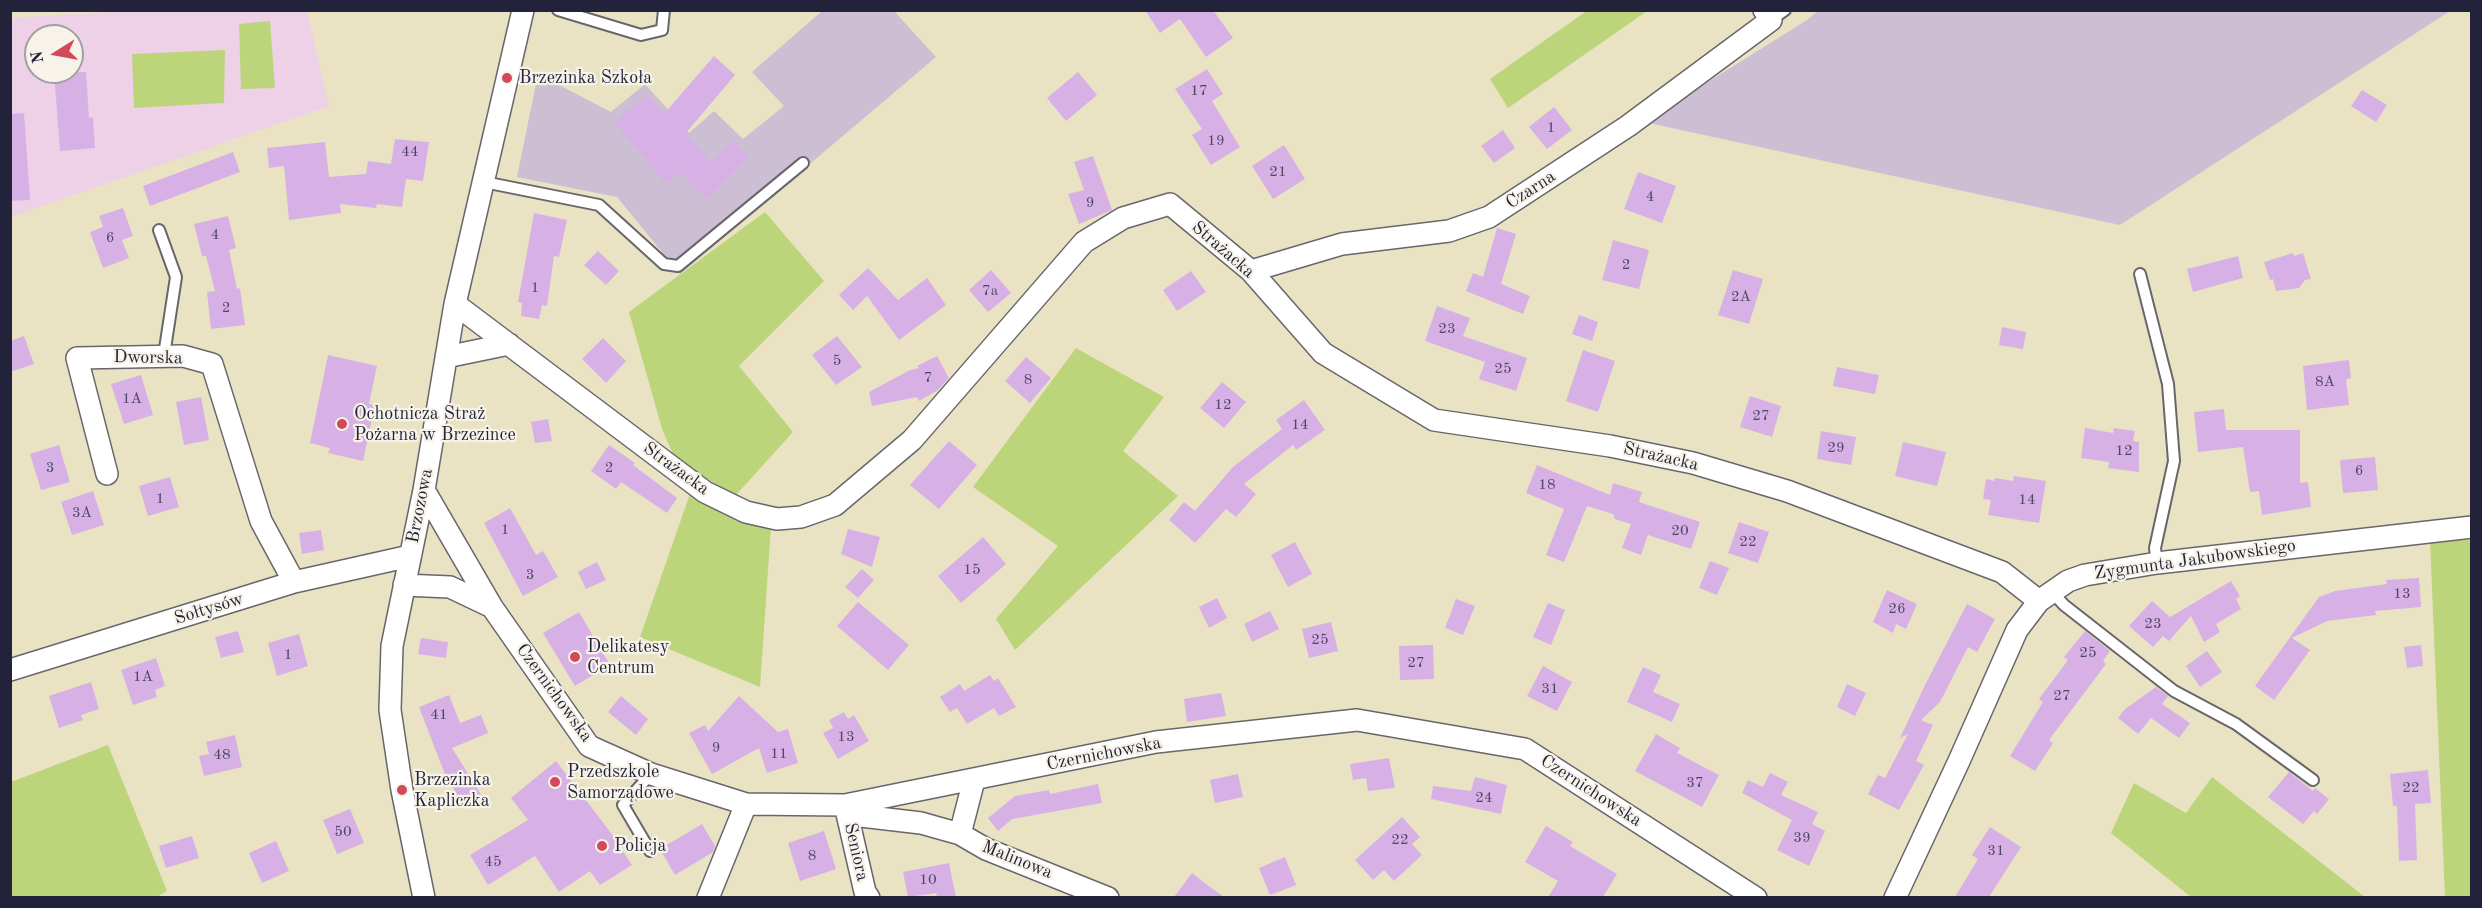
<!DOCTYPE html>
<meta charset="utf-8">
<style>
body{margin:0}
#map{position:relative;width:2482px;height:908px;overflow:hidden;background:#e9e3c4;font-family:"Old Standard TT",serif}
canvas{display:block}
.frame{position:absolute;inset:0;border:12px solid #22223b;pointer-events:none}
.north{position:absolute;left:24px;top:24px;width:60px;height:60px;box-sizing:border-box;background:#f7f3e8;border:2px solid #a29fa3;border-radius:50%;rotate:259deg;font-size:16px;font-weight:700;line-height:24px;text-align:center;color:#22223b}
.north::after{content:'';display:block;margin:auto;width:21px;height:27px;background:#d1495b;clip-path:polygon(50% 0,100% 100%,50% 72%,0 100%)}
</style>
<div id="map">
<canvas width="2482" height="908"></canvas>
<div class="frame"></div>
<div class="north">N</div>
</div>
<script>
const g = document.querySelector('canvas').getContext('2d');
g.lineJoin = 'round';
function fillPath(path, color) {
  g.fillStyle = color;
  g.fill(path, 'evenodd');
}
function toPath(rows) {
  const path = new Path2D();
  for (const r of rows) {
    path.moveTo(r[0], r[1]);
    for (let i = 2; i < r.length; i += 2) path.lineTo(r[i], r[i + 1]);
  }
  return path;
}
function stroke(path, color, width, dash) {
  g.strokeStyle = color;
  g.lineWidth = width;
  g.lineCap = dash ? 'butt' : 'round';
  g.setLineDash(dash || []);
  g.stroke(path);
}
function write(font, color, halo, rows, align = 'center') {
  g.font = font + ' "Old Standard TT",serif';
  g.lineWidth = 4.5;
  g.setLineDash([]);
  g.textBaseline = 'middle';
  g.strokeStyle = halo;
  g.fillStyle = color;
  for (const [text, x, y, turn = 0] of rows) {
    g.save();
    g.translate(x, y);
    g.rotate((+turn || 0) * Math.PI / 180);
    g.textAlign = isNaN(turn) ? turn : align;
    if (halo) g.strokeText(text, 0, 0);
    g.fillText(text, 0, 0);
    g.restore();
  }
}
fillPath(toPath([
 [307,11,329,106,11,217,11,18,111,12],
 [36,36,72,36,72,72,36,72]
]), '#eed0e7');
fillPath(toPath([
 [822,11,894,11,936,57,680,274,617,197,517,177,538,74,611,112,645,84,689,133,714,111,743,139,784,106,752,72],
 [1818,11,2450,11,2120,225,1644,122,1807,20]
]), '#ccbed3');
fillPath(toPath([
 [1588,10,1647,11,1508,108,1490,79],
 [270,21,275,88,241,89,239,24],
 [225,50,224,103,134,108,132,54],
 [765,212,824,281,739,366,793,432,736,495,676,461,662,429,629,312],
 [1076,348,1164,397,1123,451,1178,496,1015,650,996,619,1058,546,973,487],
 [691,491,771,527,760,687,640,637],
 [2471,540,2471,897,2445,897,2430,541],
 [108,745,167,891,155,898,11,897,11,782],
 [2212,777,2365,897,2191,897,2111,833,2134,783,2186,813]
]), '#bcd57a');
fillPath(toPath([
 [1145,10,1213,10,1233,38,1206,57,1180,19,1160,33],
 [714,56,735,75,686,133,711,163,733,141,749,157,707,199,679,172,665,183,614,122,647,95,664,114],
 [1207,69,1223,94,1212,101,1240,147,1211,165,1192,135,1202,129,1175,89],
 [54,72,86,72,89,118,93,117,95,148,60,151],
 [1078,72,1097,95,1066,121,1047,98],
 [2362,90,2387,105,2376,122,2351,106],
 [1554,107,1572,130,1547,149,1529,127],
 [24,113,30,200,10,201,10,114],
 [1503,130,1515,148,1494,163,1481,146],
 [395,139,429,142,423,181,406,179,402,207,377,204,376,208,340,204,341,213,289,220,284,166,269,168,267,148,325,142,329,177,366,174,368,161,391,164],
 [1284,145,1305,179,1273,199,1252,166],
 [233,152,240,172,150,206,143,186],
 [1093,156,1112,210,1079,224,1068,194,1084,190,1074,162],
 [1638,172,1676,186,1662,223,1624,209],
 [123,208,133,236,122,240,129,258,103,268,90,232,103,227,99,216],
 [534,213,567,220,559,257,554,256,547,306,542,305,539,319,521,316,522,303,518,302],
 [228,216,236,248,229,250,237,289,240,288,245,325,211,329,207,292,215,291,206,256,202,256,194,224],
 [1497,228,1516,234,1501,284,1530,296,1523,314,1466,291,1473,273,1483,277],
 [1613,240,1649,250,1639,289,1602,280],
 [598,251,619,271,606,285,584,265],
 [2293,253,2294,256,2303,253,2311,279,2305,280,2299,288,2276,291,2273,279,2270,280,2264,262],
 [2238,256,2243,278,2193,292,2187,269],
 [868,268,898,300,927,278,946,305,899,340,867,296,853,310,839,295],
 [991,270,1011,293,988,312,969,290],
 [1733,270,1763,279,1749,324,1718,315],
 [1191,271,1206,292,1177,311,1163,290],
 [1437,306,1470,318,1463,336,1527,358,1516,391,1479,379,1485,362,1425,341],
 [1579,315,1598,322,1592,341,1572,334],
 [2002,327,2026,332,2023,349,1999,345],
 [24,336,34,364,10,372,10,341],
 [837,336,862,367,836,385,812,355],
 [603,338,626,361,606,383,582,359],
 [1583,350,1615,361,1598,412,1566,401],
 [328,355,377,366,369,404,375,405,363,461,328,453,330,448,310,443],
 [937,356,949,378,938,390,919,401,917,397,872,406,869,392,910,370,919,368,917,366],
 [1026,357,1051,378,1030,403,1005,381],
 [2349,360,2351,378,2346,379,2349,405,2307,410,2303,366],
 [1837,367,1879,375,1875,394,1833,386],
 [141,375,153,415,124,424,111,384],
 [1222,382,1246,402,1224,428,1200,408],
 [1750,396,1781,406,1772,437,1740,427],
 [201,397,209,440,184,445,176,402],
 [1304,400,1325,430,1296,450,1293,445,1244,484,1256,494,1236,517,1226,509,1195,543,1169,520,1184,502,1195,511,1233,467,1282,429,1276,420],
 [2224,409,2226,430,2300,430,2300,483,2308,482,2311,507,2262,515,2259,491,2250,492,2243,447,2198,452,2194,412],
 [548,419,552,441,535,443,531,422],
 [2085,428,2113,433,2114,428,2135,431,2133,441,2139,442,2139,472,2108,468,2109,462,2081,458],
 [1821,431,1856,437,1851,465,1817,459],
 [949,441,977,465,939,509,910,485],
 [1903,442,1946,452,1937,486,1895,476],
 [59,445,70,482,41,490,30,454],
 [609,445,635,463,633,465,677,498,667,513,621,482,616,489,591,471],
 [2375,457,2378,490,2343,493,2340,460],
 [1537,465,1610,495,1613,483,1642,492,1639,502,1700,522,1691,549,1648,535,1641,555,1622,548,1631,524,1615,519,1613,514,1587,506,1564,562,1546,555,1564,509,1526,493],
 [2014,476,2046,481,2039,523,1988,515,1991,500,1983,499,1986,479,1994,481,1995,478,2013,481],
 [170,477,179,507,148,516,139,486],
 [93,491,104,525,72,535,61,502],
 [510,508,536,555,543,551,558,577,523,596,484,523],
 [1739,522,1769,532,1758,563,1728,553],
 [848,529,880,537,872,567,841,554],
 [321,530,324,550,302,554,299,533],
 [983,537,1006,564,961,603,938,576],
 [1295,542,1312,574,1288,587,1271,555],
 [1710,561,1729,568,1717,595,1699,588],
 [597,562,606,580,586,589,578,572],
 [862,569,874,580,858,598,845,587],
 [2419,578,2421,607,2375,611,2376,615,2327,621,2292,638,2310,650,2274,700,2255,686,2319,597,2335,591,2387,584,2386,580],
 [2231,581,2240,596,2236,599,2241,609,2216,624,2220,632,2204,642,2191,616,2169,641,2163,636,2153,647,2129,626,2152,601,2170,617],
 [1887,590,1917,604,1906,629,1896,624,1893,633,1873,622],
 [1217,598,1227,618,1209,628,1199,607],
 [1456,599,1475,606,1463,635,1445,628],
 [858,602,909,645,888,670,837,626],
 [1548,603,1565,610,1551,645,1533,637],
 [1967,604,1995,619,1977,652,1968,647,1940,702,1921,720,1933,725,1916,761,1924,765,1899,810,1868,794,1878,775,1885,778,1908,734,1900,738,1925,685],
 [1270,611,1279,629,1252,642,1244,624],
 [579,612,610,665,575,686,543,633],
 [1331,622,1338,651,1309,658,1302,629],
 [238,631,244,652,221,658,215,637],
 [2085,631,2110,651,2103,661,2106,664,2049,740,2053,743,2035,771,2010,756,2043,702,2039,699,2068,660,2064,657],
 [299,634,308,666,277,676,268,643],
 [421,638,448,642,446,658,418,654],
 [1433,645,1434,679,1400,680,1399,646],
 [2421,645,2423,666,2407,668,2404,647],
 [2207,651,2222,672,2200,687,2186,666],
 [156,658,165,686,155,690,157,697,133,705,121,670],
 [1543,666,1572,682,1557,711,1527,696],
 [1643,667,1661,675,1653,692,1680,704,1672,722,1627,702],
 [990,675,994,681,998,678,1016,707,999,716,994,708,967,724,957,708,950,712,940,697,960,684,964,691],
 [91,682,99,709,81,715,83,720,59,728,49,696],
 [1847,684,1866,693,1855,716,1837,707],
 [2156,687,2168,696,2162,704,2190,723,2179,738,2151,718,2138,734,2118,718,2125,709],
 [1221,693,1226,716,1187,722,1184,699],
 [449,695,460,723,481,715,488,733,452,748,482,796,465,807,446,777,419,707],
 [621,696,648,719,636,735,608,712],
 [739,696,778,732,788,729,798,763,767,773,759,748,712,774,689,733,705,725,708,731],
 [844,712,848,719,854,715,869,741,838,759,823,733,833,728,829,720],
 [1656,734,1680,748,1677,753,1719,775,1702,807,1635,771],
 [235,735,242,767,204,776,199,756,209,754,206,742],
 [1389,758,1395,788,1368,791,1366,778,1353,780,1350,764],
 [556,761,611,833,632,865,600,885,590,871,559,892,535,856,488,885,470,855,528,820,511,798],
 [2428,770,2431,803,2415,804,2417,860,2399,861,2397,806,2393,806,2390,774],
 [2289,772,2313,791,2315,788,2329,799,2317,814,2314,811,2303,824,2268,797],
 [1770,773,1788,782,1781,795,1818,812,1812,824,1825,831,1809,866,1777,850,1792,820,1742,793,1748,780,1763,787],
 [1238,774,1243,797,1215,803,1210,780],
 [1475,777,1507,785,1501,814,1431,799,1433,786,1471,791],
 [1098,784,1102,803,1012,819,998,831,988,818,1015,796,1049,790,1050,794],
 [350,809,364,843,337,854,323,820],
 [1402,817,1420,837,1412,844,1422,855,1394,881,1384,870,1373,880,1355,860],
 [702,824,715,846,713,852,675,875,660,849],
 [1546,826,1573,842,1570,846,1617,874,1603,897,1548,897,1558,881,1525,862],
 [1990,827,2021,847,1989,897,1955,897,1978,859,1972,855],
 [824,831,836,869,800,881,788,843],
 [192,836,199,858,166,868,159,846],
 [276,841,289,871,262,883,249,853],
 [1285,857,1296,885,1270,895,1259,868],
 [949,863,956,897,937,897,936,893,908,897,903,872],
 [1192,873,1206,884,1224,897,1174,897]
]), '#d7b1e5');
const service = toPath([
 [558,10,641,35,662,30,664,10],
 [1771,20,1785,10],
 [484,182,599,205,664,264,678,266,803,163],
 [159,230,176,277,164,355],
 [2140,274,2168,384,2174,461,2155,548,2157,563],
 [2052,592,2064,605,2174,691,2236,724,2313,780],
 [650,851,623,805,651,774]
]);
const minor = toPath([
 [1251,271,1342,244,1449,231,1489,217,1628,126,1771,20,1764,10],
 [455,304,705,492,746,512,777,519,801,517,835,505,912,440,1084,242,1123,218,1170,204,1251,271,1323,353,1434,420,1610,446,1693,463,1787,491,2002,572,2039,601],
 [446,357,509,344],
 [107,474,77,358,183,356,212,364,261,521,294,582],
 [424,490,492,607,589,746,651,774,746,804,845,805,1156,742,1357,720,1525,749,1756,898],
 [404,585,450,587,492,607],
 [10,670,294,582,410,556],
 [974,780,960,834,986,849,1108,898],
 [845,805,861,816,921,823,960,834],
 [845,805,865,892,869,898],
 [424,898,402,790,390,710,392,646,424,490,455,304,523,10],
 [708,898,746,804],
 [1895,898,1959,761,2017,630,2039,601,2068,581,2085,575,2157,563,2472,527]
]);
stroke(service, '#68666b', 14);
stroke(minor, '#68666b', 24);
stroke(service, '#fff', 10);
stroke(minor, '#fff', 21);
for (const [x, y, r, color] of [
 [507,78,6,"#d1495b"],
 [342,424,6,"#d1495b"],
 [575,657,6,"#d1495b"],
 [555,782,6,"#d1495b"],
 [402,790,6,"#d1495b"],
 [602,846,6,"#d1495b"]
]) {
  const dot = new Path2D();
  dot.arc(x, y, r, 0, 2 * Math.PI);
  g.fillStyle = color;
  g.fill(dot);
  stroke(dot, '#f7f3e8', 2);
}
write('15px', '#4f4666', null, [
 ["17",1199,91],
 ["1",1551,128],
 ["19",1216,141],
 ["44",410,152],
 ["21",1278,172],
 ["4",1650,197],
 ["9",1090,203],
 ["4",215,235],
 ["6",110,238],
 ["2",1626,265],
 ["1",535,288],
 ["7a",990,291],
 ["2A",1741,297],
 ["2",226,308],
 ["23",1447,329],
 ["5",837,361],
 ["25",1503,369],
 ["7",928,378],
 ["8",1028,380],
 ["8A",2325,382],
 ["1A",132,399],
 ["12",1223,405],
 ["27",1761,416],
 ["14",1300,425],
 ["29",1836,448],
 ["12",2124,451],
 ["3",50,468],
 ["2",609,468],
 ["6",2359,471],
 ["18",1547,485],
 ["1",160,499],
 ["14",2027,500],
 ["3A",82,513],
 ["1",505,530],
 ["20",1680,531],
 ["22",1748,542],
 ["15",972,570],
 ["3",530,575],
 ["13",2402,594],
 ["26",1897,609],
 ["23",2153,624],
 ["25",1320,640],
 ["25",2088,653],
 ["1",288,655],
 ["27",1416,663],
 ["1A",143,677],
 ["31",1550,689],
 ["27",2062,696],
 ["41",439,715],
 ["13",846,737],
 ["9",716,748],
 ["11",779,754],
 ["48",222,755],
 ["37",1695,783],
 ["22",2411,788],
 ["24",1484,798],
 ["50",343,832],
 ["39",1802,838],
 ["22",1400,840],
 ["31",1996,851],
 ["8",812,856],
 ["45",493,862],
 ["10",928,880]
]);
write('18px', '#22223b', '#f7f3e8', [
 ["Brzezinka Szkoła",519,78],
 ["Ochotnicza Straż",354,414],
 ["Pożarna w Brzezince",354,435],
 ["Delikatesy",587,647],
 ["Centrum",587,668],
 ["Przedszkole",567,772],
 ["Samorządowe",567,793],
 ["Brzezinka",414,780],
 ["Kapliczka",414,801],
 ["Policja",614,846]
], 'left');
write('18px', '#22223b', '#f7f3e8', [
 ["Czarna",1531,190,-33],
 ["Strażacka",1223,250,41],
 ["Dworska",148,358,1],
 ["Strażacka",1661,457,13],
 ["Strażacka",676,469,36],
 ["Brzozowa",420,506,-79],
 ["Zygmunta Jakubowskiego",2195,560,-8],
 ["Sołtysów",209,609,-17],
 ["Czernichowska",554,693,54],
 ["Czernichowska",1104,754,-11],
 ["Czernichowska",1591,791,33],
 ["Seniora",856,852,77],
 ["Malinowa",1017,860,22]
]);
</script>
